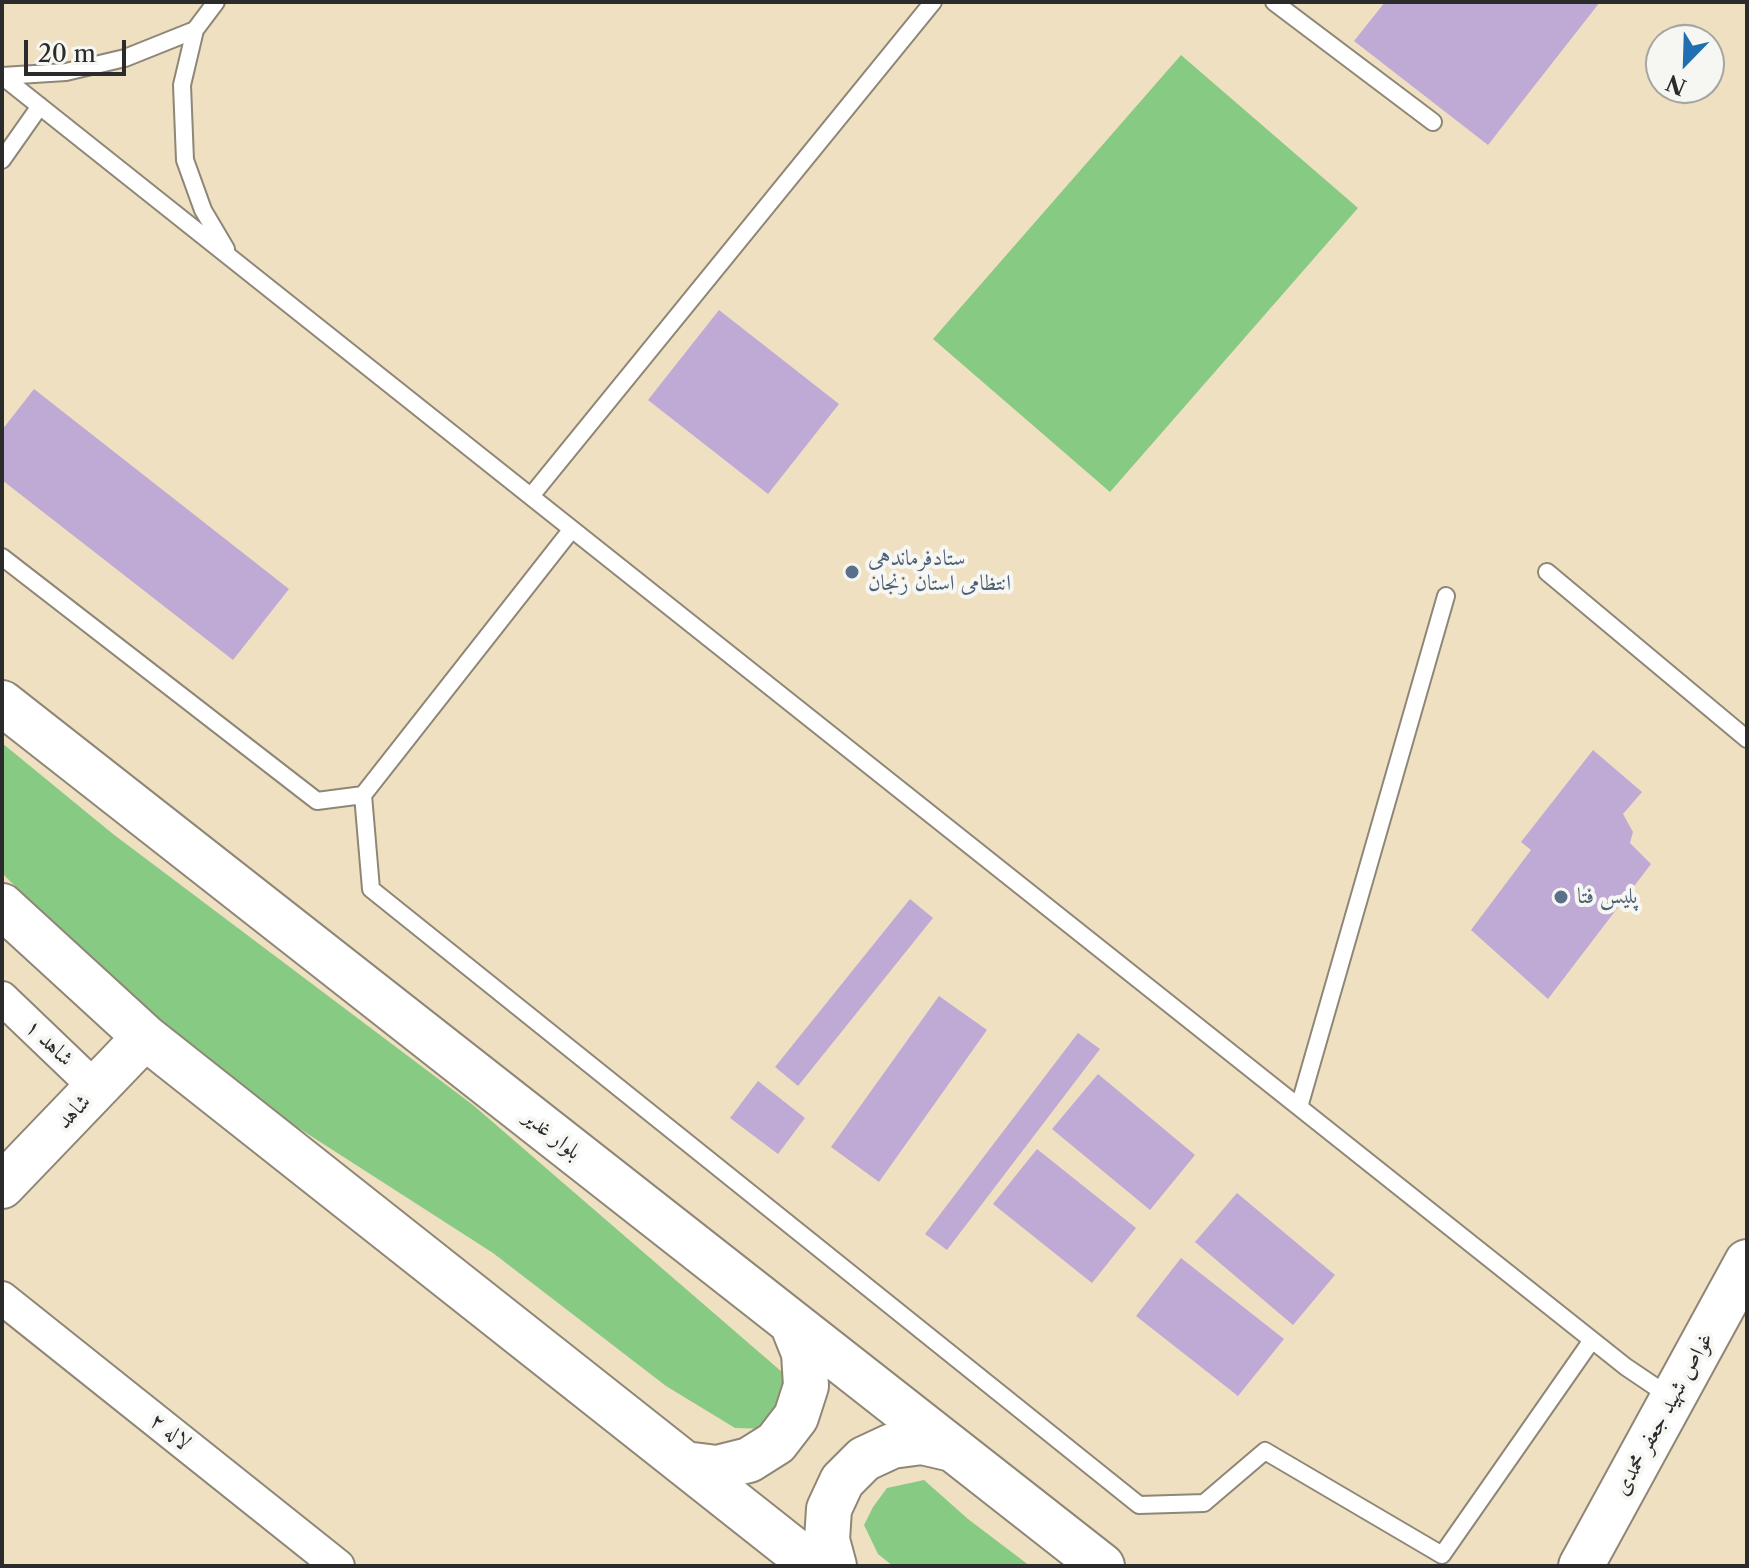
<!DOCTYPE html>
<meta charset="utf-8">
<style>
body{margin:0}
#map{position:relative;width:1749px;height:1568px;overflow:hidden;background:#f0e0c2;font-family:"Libre Caslon Text",serif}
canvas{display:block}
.frame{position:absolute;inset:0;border:4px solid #2b2b2b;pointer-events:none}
.north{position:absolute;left:1645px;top:24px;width:80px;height:80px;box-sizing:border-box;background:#f6f6f2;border:2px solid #a5a5a2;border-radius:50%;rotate:203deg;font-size:22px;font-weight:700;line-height:32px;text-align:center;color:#2b2b2b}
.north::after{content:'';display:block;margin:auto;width:28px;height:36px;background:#1f6fb2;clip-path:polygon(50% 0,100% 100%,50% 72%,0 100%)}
.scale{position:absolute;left:24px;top:40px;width:102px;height:36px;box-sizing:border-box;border:4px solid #2b2b2b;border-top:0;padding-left:10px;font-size:24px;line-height:28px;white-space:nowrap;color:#2b2b2b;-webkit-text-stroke:6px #f6f6f2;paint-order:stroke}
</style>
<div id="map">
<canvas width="1749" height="1568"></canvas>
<div class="frame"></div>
<div class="north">N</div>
<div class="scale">20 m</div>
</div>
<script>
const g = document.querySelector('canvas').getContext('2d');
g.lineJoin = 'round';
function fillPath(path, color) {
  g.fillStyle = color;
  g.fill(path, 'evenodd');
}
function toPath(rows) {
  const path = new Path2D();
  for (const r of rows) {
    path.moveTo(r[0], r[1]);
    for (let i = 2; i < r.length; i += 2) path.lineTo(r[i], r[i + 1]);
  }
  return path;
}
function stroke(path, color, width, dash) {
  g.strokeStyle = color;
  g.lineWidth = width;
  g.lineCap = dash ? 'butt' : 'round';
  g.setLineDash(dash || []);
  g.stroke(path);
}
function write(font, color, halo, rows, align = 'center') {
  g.font = font + ' "Libre Caslon Text",Amiri,serif';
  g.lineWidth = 8;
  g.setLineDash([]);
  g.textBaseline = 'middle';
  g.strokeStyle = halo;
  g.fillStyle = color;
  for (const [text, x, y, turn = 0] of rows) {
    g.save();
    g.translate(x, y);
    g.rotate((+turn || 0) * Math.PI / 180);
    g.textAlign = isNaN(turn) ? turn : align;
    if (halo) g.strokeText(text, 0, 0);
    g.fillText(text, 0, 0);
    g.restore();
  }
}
fillPath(toPath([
 [1181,55,1358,208,1110,492,933,339],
 [2,743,113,834,473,1105,782,1372,785,1406,767,1429,735,1428,666,1386,493,1253,216,1075,77,949,2,873],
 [924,1480,968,1519,1030,1566,893,1566,878,1554,864,1525,873,1507,887,1488]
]), '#87ca83');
fillPath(toPath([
 [1385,2,1600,2,1488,145,1354,41],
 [719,310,839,404,768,494,648,400],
 [34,389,289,589,233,660,2,480,2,430],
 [1593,750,1642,792,1623,814,1633,832,1630,843,1651,864,1548,999,1471,930,1531,850,1521,842],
 [910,899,933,918,798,1086,775,1067],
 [939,996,987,1030,879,1182,831,1147],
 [1078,1033,1100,1049,947,1250,925,1234],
 [1098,1074,1195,1155,1150,1210,1052,1129],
 [758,1081,805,1118,778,1154,730,1118],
 [1037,1149,1136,1228,1092,1283,993,1204],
 [1237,1193,1335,1275,1293,1325,1195,1242],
 [1181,1258,1284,1339,1238,1396,1136,1316]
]), '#bfa9d5');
const lane = toPath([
 [1274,2,1433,122],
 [195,30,182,85,185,160,203,210,226,249],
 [2,76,1626,1367,1672,1398],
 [2,76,66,72,125,58,195,30,216,2],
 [2,160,40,106],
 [531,496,933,2],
 [2,557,317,801,363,795,572,529],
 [1547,572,1747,739],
 [363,795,371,889,1139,1505,1204,1503,1265,1451,1442,1555,1592,1340],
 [1299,1107,1446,596]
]);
const street = toPath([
 [2,998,96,1088],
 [2,1298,338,1566]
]);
const secondary = toPath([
 [2,703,1102,1566],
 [2,906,145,1037,814,1566],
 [2,1186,145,1037],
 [685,1464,717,1468,749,1460,776,1443,796,1417,806,1386,804,1353,792,1323],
 [834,1566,827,1540,829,1509,842,1481,864,1459,892,1446,922,1442,952,1449],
 [1581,1566,1747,1262]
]);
stroke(lane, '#8e8676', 20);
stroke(street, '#8e8676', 36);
stroke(secondary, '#8e8676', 48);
stroke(lane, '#fff', 16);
stroke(street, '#fff', 32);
stroke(secondary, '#fff', 44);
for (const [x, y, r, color] of [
 [852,572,8,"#5c6f8a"],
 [1561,897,8,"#5c6f8a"]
]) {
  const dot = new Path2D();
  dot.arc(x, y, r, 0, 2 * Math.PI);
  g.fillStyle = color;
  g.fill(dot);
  stroke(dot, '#f6f6f2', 3);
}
write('22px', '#4e5e75', '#f6f6f2', [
 ["ستادفرماندهی",868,559],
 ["انتظامی استان زنجان",868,584],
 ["پلیس فتا",1577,897]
], 'left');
write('22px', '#2b2b2b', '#f6f6f2', [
 ["شاهد ۱",49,1043,44],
 ["شاهد",74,1112,-46],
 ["بلوار غدیر",552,1135,38],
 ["غواص شهید جعفر محمدی",1664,1414,-61],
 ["لاله ۲",170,1432,39]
]);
</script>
